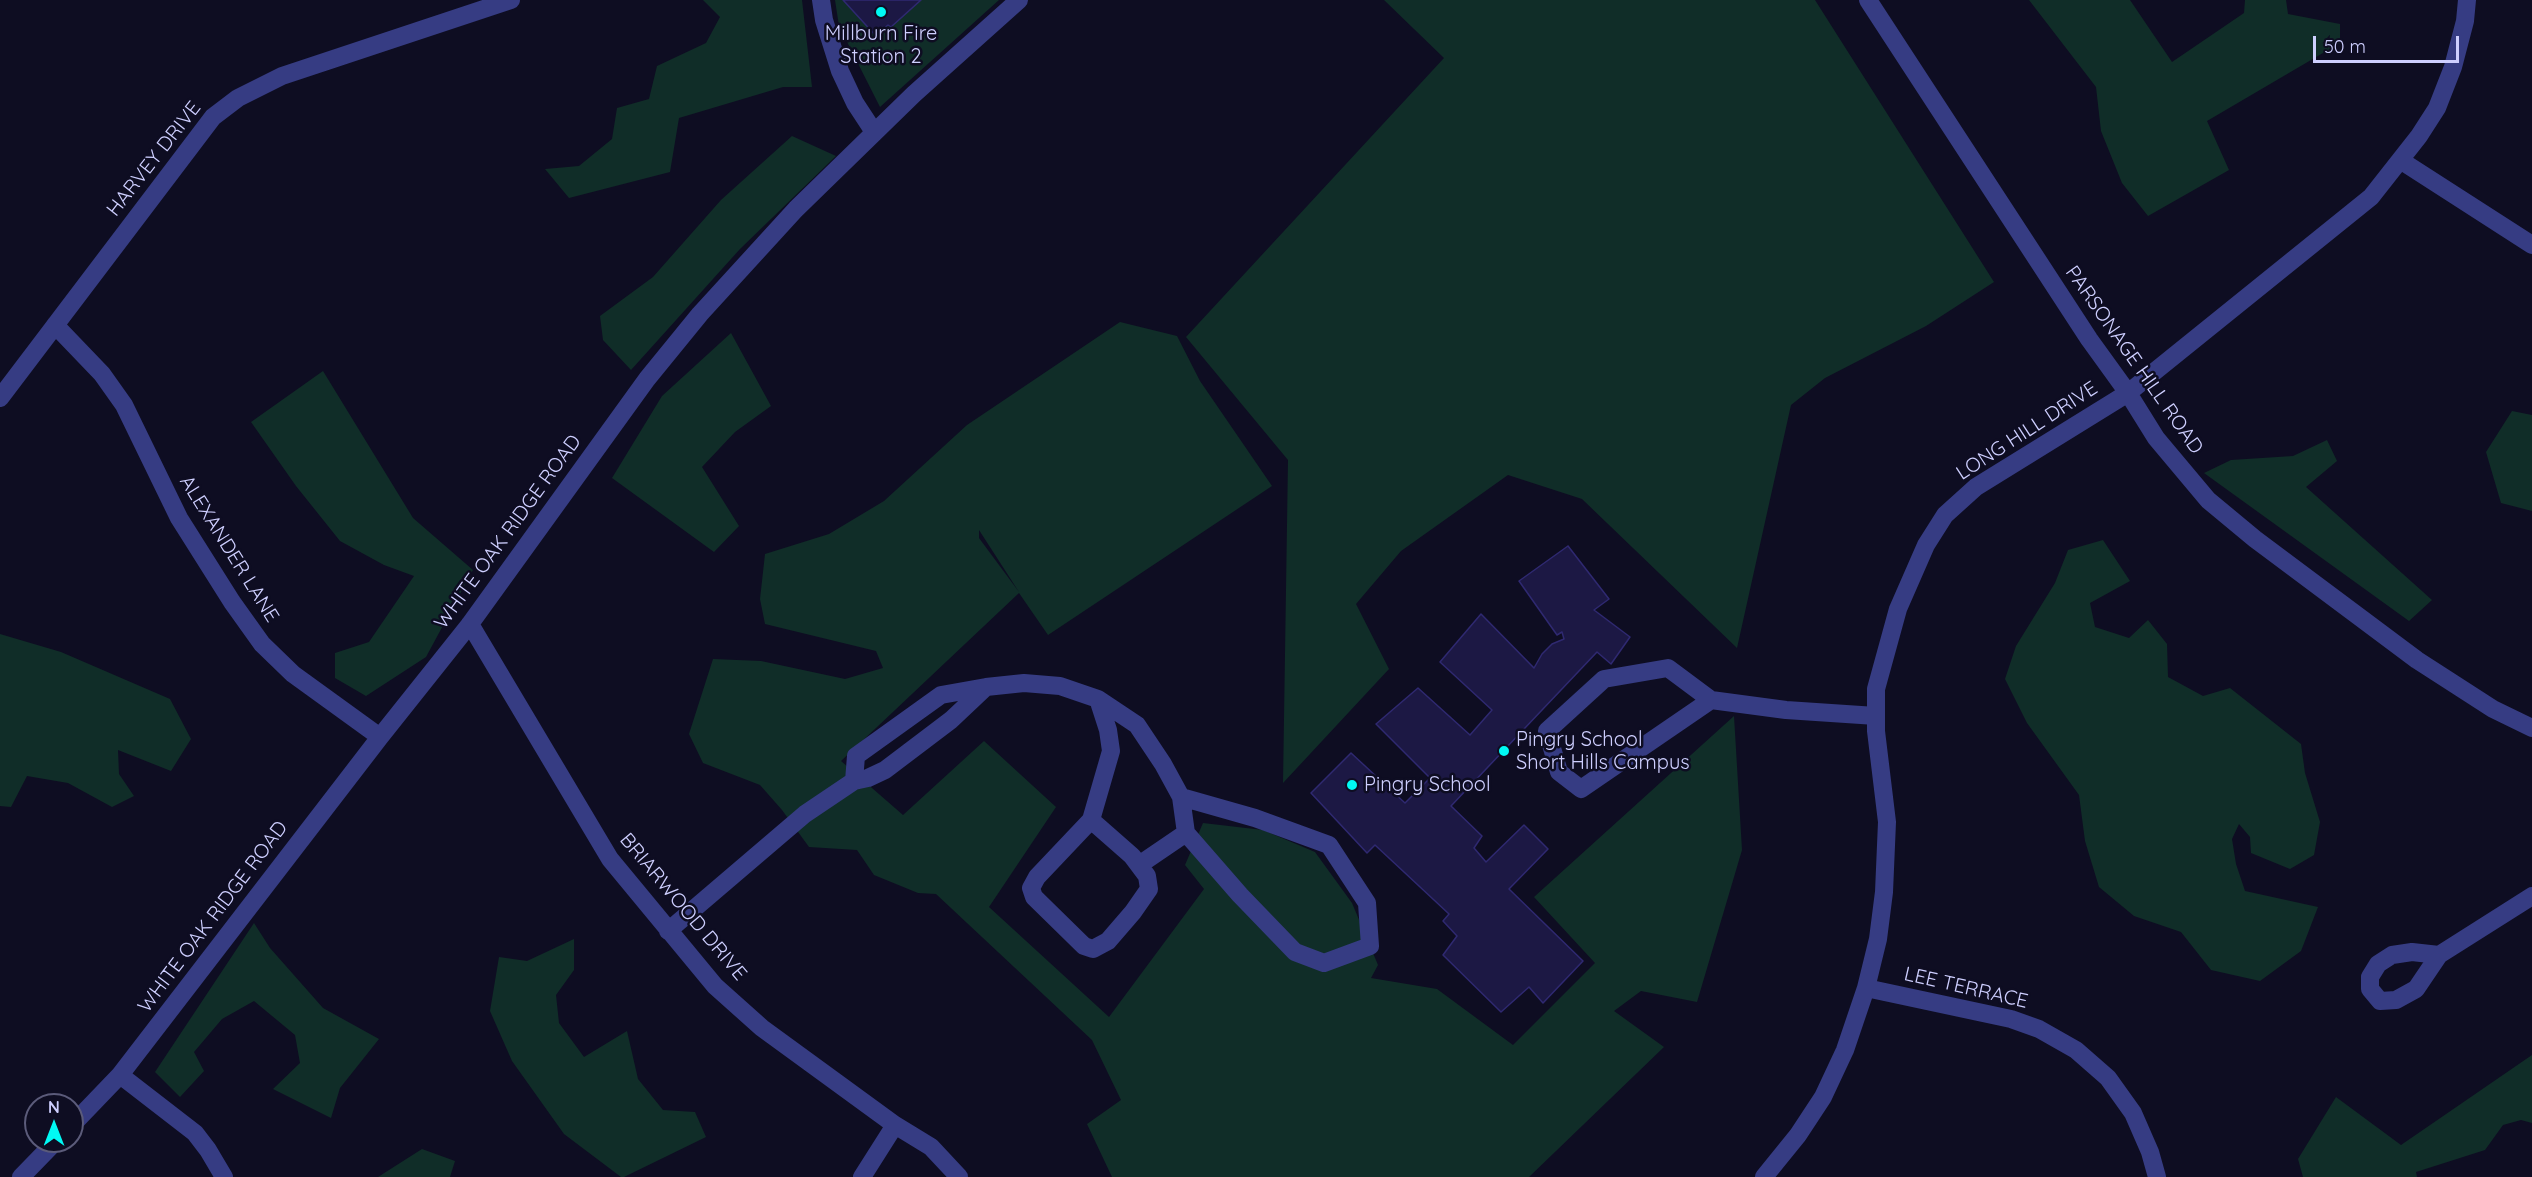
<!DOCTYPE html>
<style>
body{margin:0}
#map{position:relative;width:2532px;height:1177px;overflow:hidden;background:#0e0d22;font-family:Quicksand,sans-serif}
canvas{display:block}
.north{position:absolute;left:24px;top:1093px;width:60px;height:60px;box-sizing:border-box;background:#0e0d22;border:2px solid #5b5b7a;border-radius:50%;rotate:0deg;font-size:16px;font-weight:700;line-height:24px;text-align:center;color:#cecfff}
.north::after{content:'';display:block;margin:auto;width:21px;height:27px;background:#00f9f4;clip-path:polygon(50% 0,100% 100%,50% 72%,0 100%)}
.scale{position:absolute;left:2313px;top:36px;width:146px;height:27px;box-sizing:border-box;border:3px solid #cecfff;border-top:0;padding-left:8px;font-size:18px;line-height:21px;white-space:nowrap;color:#cecfff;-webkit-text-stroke:4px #0e0d22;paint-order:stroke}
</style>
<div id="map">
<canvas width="2532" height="1177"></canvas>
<div class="north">N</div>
<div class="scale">50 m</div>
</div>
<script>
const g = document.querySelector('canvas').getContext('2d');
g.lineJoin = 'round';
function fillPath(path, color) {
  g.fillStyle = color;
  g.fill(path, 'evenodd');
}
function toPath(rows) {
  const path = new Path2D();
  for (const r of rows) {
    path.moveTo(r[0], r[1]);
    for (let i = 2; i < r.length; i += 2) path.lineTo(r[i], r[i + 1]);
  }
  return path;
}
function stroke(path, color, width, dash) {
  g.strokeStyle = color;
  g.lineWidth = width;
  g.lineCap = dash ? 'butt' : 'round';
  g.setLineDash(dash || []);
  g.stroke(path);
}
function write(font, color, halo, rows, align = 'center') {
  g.font = font + ' Quicksand,sans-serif';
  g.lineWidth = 5;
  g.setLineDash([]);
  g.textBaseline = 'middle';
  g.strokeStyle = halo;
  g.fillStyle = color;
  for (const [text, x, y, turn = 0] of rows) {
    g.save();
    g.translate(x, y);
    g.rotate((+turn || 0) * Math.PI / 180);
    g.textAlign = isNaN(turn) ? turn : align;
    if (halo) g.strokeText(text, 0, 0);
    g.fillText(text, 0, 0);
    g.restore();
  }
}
fillPath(toPath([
 [703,0,802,0,812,87,783,87,679,118,670,172,569,198,545,169,579,166,612,139,617,108,649,99,657,66,706,43,720,17],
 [835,0,999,0,880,107,839,26],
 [1384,0,1815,0,1994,282,1926,326,1825,378,1791,405,1737,648,1582,499,1508,475,1401,551,1356,604,1389,669,1283,783,1288,460,1186,337,1444,58],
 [2029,0,2130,0,2172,62,2244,13,2245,0,2286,0,2288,14,2340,24,2340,43,2207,121,2229,170,2148,216,2122,183,2101,131,2096,87],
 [792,136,836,156,740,249,631,370,603,340,600,316,653,277,721,200],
 [1120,322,1177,336,1200,381,1272,486,1048,635,1019,593,841,761,903,815,984,741,1056,807,989,907,1109,1017,1204,889,1185,865,1203,823,1263,830,1315,852,1352,903,1378,965,1371,978,1437,989,1513,1045,1595,963,1534,897,1734,716,1742,850,1697,1002,1641,991,1614,1011,1664,1047,1529,1177,1112,1177,1087,1124,1121,1100,1092,1040,936,894,918,893,874,875,857,850,809,847,782,810,760,785,703,763,689,734,713,659,761,661,845,679,883,668,876,651,765,624,760,599,765,554,829,534,884,501,967,425],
 [979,530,1019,592,979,538],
 [731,333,771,406,735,432,702,467,739,526,714,552,612,478,662,396],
 [323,371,413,518,473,570,426,657,366,696,335,678,335,653,369,642,414,576,384,565,340,541,296,486,251,422],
 [2512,411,2532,415,2532,511,2501,503,2486,452],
 [2327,440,2337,461,2306,487,2432,600,2409,621,2204,473,2231,460,2293,456],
 [2103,540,2130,581,2090,603,2095,627,2129,638,2148,620,2167,644,2168,677,2203,696,2230,688,2301,744,2305,773,2320,822,2314,855,2290,869,2251,853,2250,837,2239,824,2232,839,2236,864,2245,891,2318,907,2301,951,2260,981,2211,970,2181,932,2134,916,2099,887,2085,841,2079,795,2027,723,2005,679,2016,646,2055,583,2068,550],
 [0,634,61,652,170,699,191,739,171,771,118,750,119,774,134,796,112,807,68,783,27,776,11,807,0,806],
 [254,923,270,948,323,1008,379,1039,340,1088,331,1118,273,1089,300,1063,295,1035,254,1001,222,1019,194,1052,204,1071,180,1097,155,1072],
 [574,939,574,970,556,995,559,1023,584,1057,627,1031,638,1079,663,1110,695,1112,706,1137,624,1177,621,1177,564,1134,512,1061,490,1011,499,957,527,961],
 [2532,1055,2532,1123,2521,1120,2503,1125,2485,1150,2416,1172,2417,1177,2303,1177,2298,1159,2336,1097,2401,1145],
 [422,1149,455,1161,450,1177,378,1177]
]), '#102d28');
const building = toPath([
 [843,0,921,0,891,27,888,25,875,35,843,0],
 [1568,546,1609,599,1594,610,1630,637,1611,664,1597,652,1451,806,1482,836,1474,848,1486,862,1524,825,1548,849,1509,889,1583,961,1543,1003,1529,987,1501,1012,1443,955,1457,936,1443,921,1449,914,1375,845,1367,853,1311,793,1351,753,1405,803,1430,778,1376,724,1418,688,1470,735,1492,710,1440,662,1481,614,1534,668,1542,654,1552,644,1564,639,1562,632,1557,635,1519,581,1568,546]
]);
fillPath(building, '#1c1844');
stroke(building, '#2f2971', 1.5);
stroke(toPath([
 [821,0,824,20,840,71,855,103,874,132],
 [1868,0,2089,339,2128,393,2156,438,2208,500,2255,539,2417,660,2493,709,2532,728],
 [2400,160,2532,245],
 [55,325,102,374,124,405,179,518,232,602,262,644,293,674,380,737],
 [0,398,213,117,238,98,282,76,511,0],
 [470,624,610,859,715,986,762,1028,895,1125,931,1147,959,1177],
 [986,687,1024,683,1060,686,1098,699,1137,725,1163,764,1181,797,1186,833,1240,895,1295,952,1324,963,1370,946,1367,903,1329,845,1255,818,1181,797],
 [1711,700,1581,789,1559,772,1547,731,1604,679,1668,668,1711,700,1786,710,1876,716],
 [1091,820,1132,856,1147,876,1149,889,1133,912,1108,941,1093,949,1084,946,1034,897,1031,888,1037,877,1091,820,1111,751,1108,730,1098,699],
 [1139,865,1186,833],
 [668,931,805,814,854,781,868,778,885,770,951,720,986,687,941,695,856,756,854,781],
 [2439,955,2412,952,2392,955,2378,964,2370,977,2370,989,2380,1001,2396,1000,2416,989,2439,955,2532,896],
 [1866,988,2011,1019,2039,1029,2076,1050,2108,1078,2133,1113,2150,1152,2157,1177],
 [120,1075,195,1133,208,1150,224,1177],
 [72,1125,120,1075,380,737,470,624,647,379,700,314,796,209,914,94,1019,0],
 [21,1177,56,1141],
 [862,1177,895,1125],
 [1764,1177,1798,1135,1823,1097,1845,1050,1866,988,1878,939,1884,892,1887,822,1876,731,1876,689,1898,609,1926,545,1945,515,1976,487,2128,393,2371,197,2419,136,2437,108,2453,67,2465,21,2467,0]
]), '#363c83', 18);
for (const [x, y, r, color] of [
 [881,12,6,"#00f9f4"],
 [1504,751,6,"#00f9f4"],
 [1352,785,6,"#00f9f4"]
]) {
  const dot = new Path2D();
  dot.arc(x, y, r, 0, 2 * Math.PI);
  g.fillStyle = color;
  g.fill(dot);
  stroke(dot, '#0e0d22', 2);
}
write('20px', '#cecfff', '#0e0d22', [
 ["Millburn Fire",881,34,"center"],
 ["Station 2",881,57,"center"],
 ["Pingry School",1516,740],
 ["Short Hills Campus",1516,763],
 ["Pingry School",1364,785]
], 'left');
write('20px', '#cecfff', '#0e0d22', [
 ["HARVEY DRIVE",154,159,-52],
 ["PARSONAGE HILL ROAD",2134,360,55],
 ["LONG HILL DRIVE",2027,431,-33],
 ["WHITE OAK RIDGE ROAD",508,532,-54],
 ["ALEXANDER LANE",229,549,58],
 ["BRIARWOOD DRIVE",683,907,50],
 ["WHITE OAK RIDGE ROAD",213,917,-53],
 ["LEE TERRACE",1966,988,13]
]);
</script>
